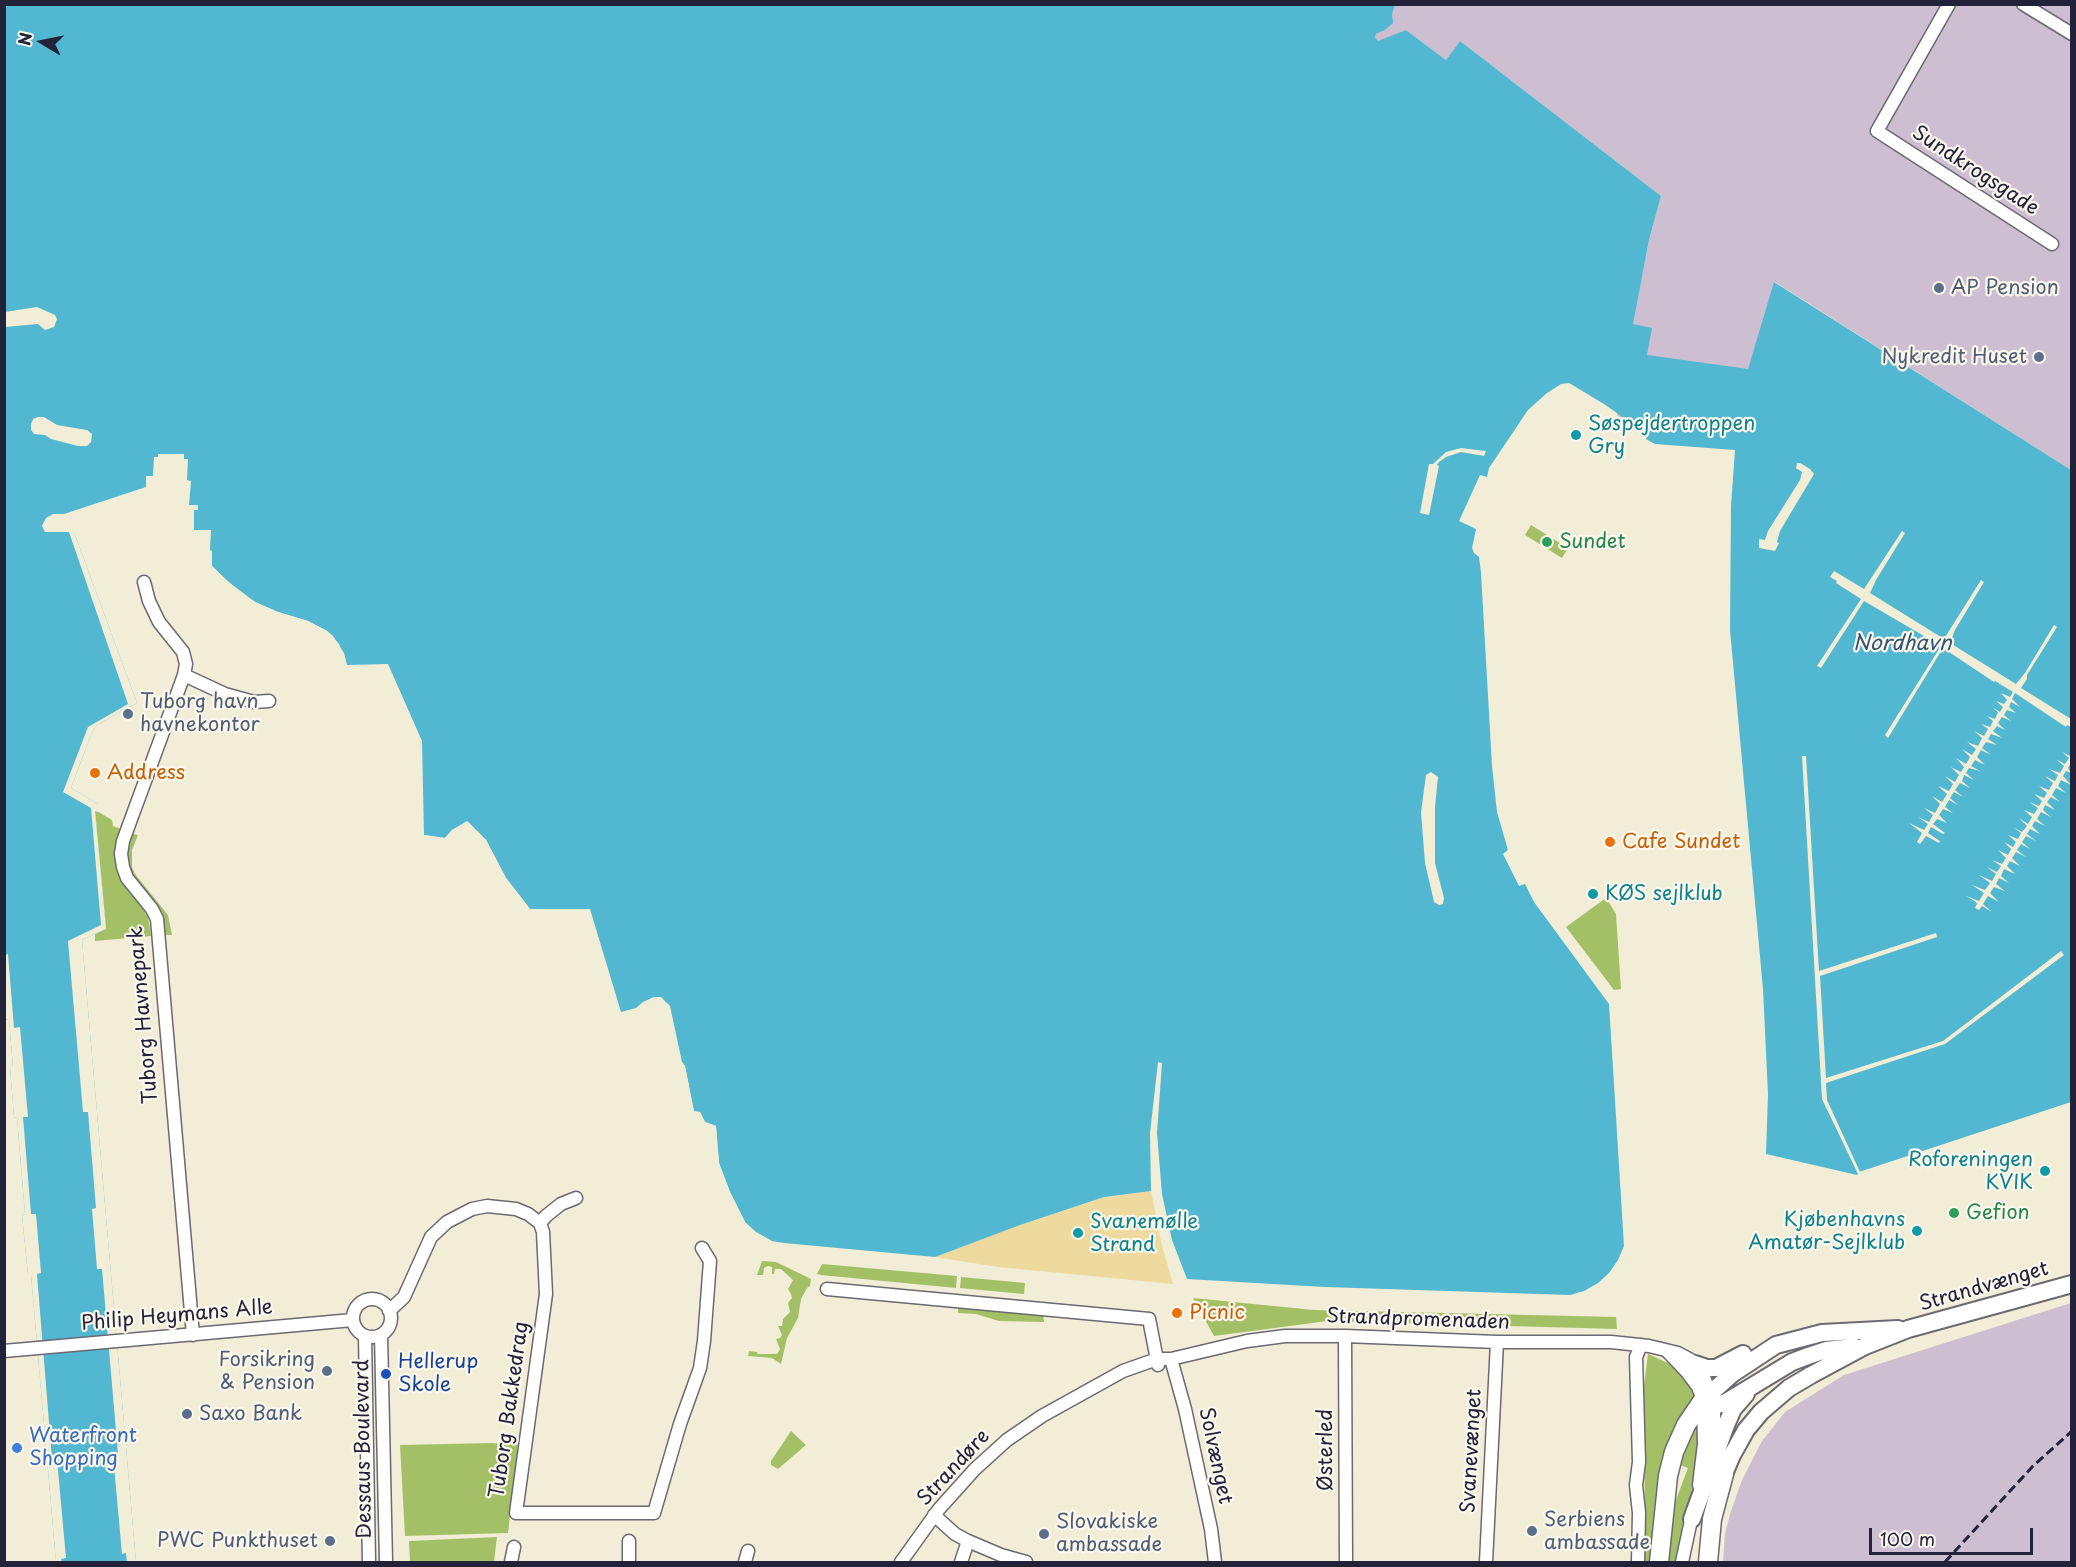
<!DOCTYPE html>
<meta charset="utf-8">
<style>
body{margin:0}
#map{position:relative;width:2076px;height:1567px;overflow:hidden;background:#f2edd6;font-family:"Playpen Sans",sans-serif}
canvas{display:block}
.frame{position:absolute;inset:0;border:6px solid #22223b;pointer-events:none}
.north{position:absolute;left:12px;top:12px;width:60px;height:60px;-webkit-text-stroke:4px #fbf7ec;paint-order:stroke;rotate:280deg;font-size:16px;font-weight:700;line-height:24px;text-align:center;color:#22223b}
.north::after{content:'';display:block;margin:auto;width:21px;height:27px;background:#22223b;clip-path:polygon(50% 0,100% 100%,50% 72%,0 100%)}
.scale{position:absolute;left:1869px;top:1528px;width:164px;height:27px;box-sizing:border-box;border:3px solid #22223b;border-top:0;padding-left:8px;font-size:18px;line-height:21px;white-space:nowrap;color:#22223b;-webkit-text-stroke:4px #fbf7ec;paint-order:stroke}
</style>
<div id="map">
<canvas width="2076" height="1567"></canvas>
<div class="frame"></div>
<div class="north">N</div>
<div class="scale">100 m</div>
</div>
<script>
const g = document.querySelector('canvas').getContext('2d');
g.lineJoin = 'round';
function fillPath(path, color) {
  g.fillStyle = color;
  g.fill(path, 'evenodd');
}
function toPath(rows) {
  const path = new Path2D();
  for (const r of rows) {
    if (r.length === 3) {
      path.moveTo(r[0] + r[2], r[1]);
      path.arc(r[0], r[1], r[2], 0, 2 * Math.PI);
      continue;
    }
    path.moveTo(r[0], r[1]);
    for (let i = 2; i < r.length; i += 2) path.lineTo(r[i], r[i + 1]);
  }
  return path;
}
function stroke(path, color, width, dash) {
  g.strokeStyle = color;
  g.lineWidth = width;
  g.lineCap = dash ? 'butt' : 'round';
  g.setLineDash(dash || []);
  g.stroke(path);
}
function write(font, color, halo, rows, align = 'center') {
  g.font = font + ' "Playpen Sans",sans-serif';
  g.lineWidth = 4.5;
  g.setLineDash([]);
  g.textBaseline = 'middle';
  g.strokeStyle = halo;
  g.fillStyle = color;
  for (const [text, x, y, turn = 0] of rows) {
    g.save();
    g.translate(x, y);
    g.rotate((+turn || 0) * Math.PI / 180);
    g.textAlign = isNaN(turn) ? turn : align;
    if (halo) g.strokeText(text, 0, 0);
    g.fillText(text, 0, 0);
    g.restore();
  }
}
fillPath(toPath([
 [1395,4,2071,5,2071,470,1775,282,1748,369,1655,444,1646,439,1648,435,1617,415,1632,325,1649,240,1661,196,1460,41,1446,60,1406,30,1378,42,1375,37,1376,34,1381,32],
 [2071,1303,2071,1562,1723,1562,1725,1534,1730,1514,1742,1480,1762,1441,1785,1412,1844,1375]
]), '#cdbed2');
fillPath(toPath([
 [1531,525,1568,548,1562,558,1525,535],
 [95,810,112,820,113,826,121,829,114,852,117,872,148,917,151,936,95,941,95,934,106,928],
 [130,833,138,835,132,850,132,867,135,874,168,915,172,935,162,935,132,878,125,856],
 [1606,898,1616,914,1621,989,1614,990,1566,927],
 [762,1261,776,1262,811,1279,810,1286,807,1288,801,1299,798,1318,787,1338,781,1364,772,1358,748,1356,749,1351,757,1352,758,1354,777,1354,780,1349,776,1339,780,1338,782,1335,778,1326,782,1326,783,1319,790,1312,788,1303,792,1298,791,1294,788,1289,793,1280,781,1269,775,1269,774,1274,772,1274,772,1267,768,1266,764,1268,763,1275,757,1275],
 [822,1264,957,1276,956,1288,821,1275,817,1274],
 [961,1277,1025,1283,1024,1294,960,1288],
 [1193,1298,1314,1310,1616,1317,1617,1329,1328,1321,1214,1336],
 [958,1308,1043,1316,1044,1320,1044,1322,999,1321,976,1314,958,1313],
 [1648,1354,1668,1363,1680,1373,1693,1390,1694,1397,1652,1562,1645,1562,1644,1385],
 [1697,1419,1700,1433,1694,1478,1677,1562,1667,1562,1672,1517,1677,1497,1688,1468,1677,1464],
 [791,1431,806,1445,778,1469,771,1465,771,1461],
 [492,1443,518,1445,508,1533,405,1536,400,1445],
 [497,1537,494,1562,410,1562,409,1541]
]), '#a4c067');
fillPath(toPath([
 [1151,1191,1161,1242,1173,1284,998,1267,935,1257,1020,1225,1104,1197]
]), '#eeda9e');
fillPath(toPath([
 [5,5,1395,5,1392,14,1393,23,1385,30,1376,34,1375,37,1378,41,1406,30,1446,60,1460,41,1661,196,1649,240,1633,324,1652,328,1647,355,1748,369,1774,282,2071,470,2071,1102,1859,1172,1857,1175,1766,1154,1768,1094,1763,989,1730,630,1731,506,1735,450,1655,444,1646,439,1648,435,1604,404,1569,383,1561,384,1547,393,1528,410,1489,468,1487,477,1480,475,1459,521,1476,529,1472,548,1474,553,1479,557,1481,573,1492,766,1497,812,1508,850,1503,854,1519,886,1525,884,1534,902,1609,1004,1624,1246,1618,1260,1609,1273,1598,1283,1584,1291,1570,1295,1325,1287,1187,1279,1172,1240,1162,1194,1157,1133,1162,1063,1158,1062,1150,1133,1151,1191,1104,1197,1020,1225,935,1257,784,1243,772,1241,756,1232,745,1222,730,1192,719,1163,716,1126,705,1122,700,1112,694,1112,685,1066,682,1062,670,1006,661,997,654,997,643,1002,636,1008,621,1012,590,909,530,909,506,878,486,840,468,822,452,830,445,838,424,835,422,741,388,664,347,665,344,653,333,636,327,631,308,621,278,612,255,602,226,580,212,566,212,551,210,550,211,530,194,530,194,510,198,510,198,505,189,505,191,481,187,480,188,459,184,459,184,454,158,454,158,457,154,457,153,476,146,476,146,487,64,514,53,514,46,518,42,526,45,532,74,532,137,703,97,725,93,730,71,788,98,804,98,812,95,811,106,929,82,940,136,1562,56,1562,31,1275,28,1275,22,1215,25,1214,17,1118,14,1117,10,1068,13,1068,9,1019,5,1020]
]), '#52b7d0');
fillPath(toPath([
 [37,307,55,315,57,319,54,327,45,330,38,324,5,327,5,312],
 [38,417,44,417,57,425,87,430,92,434,91,442,87,446,78,446,51,439,45,435,34,434,31,430,31,424,33,419],
 [1461,448,1486,451,1484,456,1461,452,1446,457,1439,462,1437,465,1439,466,1429,515,1420,513,1429,464,1433,464,1446,452],
 [1797,463,1800,463,1810,469,1814,474,1780,531,1777,542,1779,543,1775,551,1759,548,1759,539,1765,540,1768,531,1800,480,1802,472,1796,468],
 [1902,531,1905,533,1876,580,1870,593,1944,639,1981,580,1984,582,1955,630,1950,643,2016,684,2025,673,2054,625,2057,627,2027,675,2027,679,2021,688,2071,719,2071,727,2067,725,2066,727,2015,693,2012,699,2020,707,2011,702,2009,707,2016,713,2007,710,2004,715,2011,721,2002,717,1998,723,2005,730,1997,726,1993,731,2002,738,1991,734,1988,739,1997,745,1986,742,1982,748,1991,755,1981,750,1977,757,1985,765,1975,760,1971,766,1980,771,1969,768,1966,773,1974,780,1964,775,1962,781,1970,788,1960,783,1955,790,1963,797,1954,792,1950,798,1958,805,1949,800,1945,807,1953,813,1943,809,1939,815,1947,823,1937,819,1933,824,1945,833,1943,834,1931,827,1928,833,1940,841,1939,843,1926,836,1920,844,1917,842,1922,833,1909,823,1924,830,1928,824,1918,817,1929,822,1933,815,1924,808,1935,813,1940,804,1932,796,1942,802,1947,794,1938,786,1949,791,1953,784,1945,776,1955,782,1959,775,1951,767,1961,772,1964,767,1956,758,1966,764,1970,757,1962,749,1972,755,1976,749,1967,742,1978,746,1982,738,1974,731,1984,736,1988,729,1981,724,1990,727,1993,721,1987,716,1995,719,1998,712,1992,707,2000,712,2003,707,1996,701,2004,704,2007,700,2001,693,2010,697,2013,692,1995,681,1994,682,1943,648,1888,738,1885,735,1941,646,1864,601,1821,668,1817,666,1861,599,1836,583,1837,581,1830,577,1834,571,1864,589],
 [69,532,74,532,137,703,97,725,93,730,71,788,98,804,98,812,95,811,106,929,82,940,136,1562,127,1562,126,1553,122,1554,113,1455,118,1454,102,1269,97,1269,92,1209,96,1208,88,1112,83,1112,68,941,101,925,91,808,63,792,88,727,128,704],
 [212,566,236,589,255,602,278,612,308,621,327,631,339,644,347,665,343,665,337,646,325,633,307,623,277,615,253,605,224,582,212,571],
 [2062,752,2070,756,2071,754,2071,763,2068,768,2071,773,2066,771,2063,776,2071,785,2061,780,2058,786,2066,793,2056,788,2052,795,2060,802,2051,797,2047,802,2055,810,2045,805,2043,810,2051,817,2041,812,2037,819,2045,826,2035,821,2032,826,2040,834,2030,829,2027,834,2036,841,2026,836,2022,842,2030,849,2021,844,2017,850,2026,857,2016,852,2012,858,2020,866,2010,861,2007,866,2015,874,2004,869,2001,876,2009,883,1999,878,1996,884,2005,891,1994,887,1990,893,1999,902,1988,896,1983,904,1992,912,1982,906,1979,910,1975,908,1977,904,1976,902,1966,896,1979,901,1984,893,1972,885,1985,890,1990,883,1979,875,1992,881,1996,874,1987,867,1997,872,2001,866,1992,860,2002,864,2006,858,1998,850,2008,855,2011,849,2004,842,2013,847,2016,842,2008,835,2018,839,2021,833,2013,827,2022,832,2027,826,2019,818,2028,824,2032,817,2024,810,2034,814,2038,808,2029,802,2039,806,2042,801,2034,794,2044,798,2047,793,2039,786,2049,790,2053,783,2045,776,2055,781,2058,775,2049,769,2060,773,2064,766,2056,759,2065,764,2069,758],
 [1802,756,1806,756,1819,971,1936,933,1937,937,1820,976,1826,1078,1943,1041,2061,951,2064,955,1945,1044,1826,1083,1827,1100,1860,1172,1858,1174,1822,1099],
 [1431,772,1438,777,1435,807,1435,863,1444,898,1443,904,1439,905,1434,902,1425,863,1421,812,1426,775],
 [467,821,486,840,506,878,530,909,526,910,503,880,483,842,467,825,454,832,446,841,425,838,424,835,445,838,452,830],
 [8,954,14,1028,20,1027,28,1117,23,1117,31,1214,36,1214,41,1273,37,1274,52,1459,57,1459,66,1558,61,1559,62,1562,56,1562,31,1275,28,1275,22,1215,25,1214,17,1118,14,1117,10,1068,13,1067,9,1019,5,1020,5,955],
 [682,1062,685,1066,694,1111,700,1112,705,1122,716,1126,719,1163,730,1192,745,1222,742,1222,727,1193,717,1164,713,1128,703,1125,698,1115,691,1113,682,1068,679,1063]
]), '#f2edd6');
const minor = toPath([
 [1949,4,1877,131,2052,244],
 [2023,4,2072,34],
 [144,582,149,601,159,622,183,652,186,664,184,675,123,841,121,854,123,867,127,878,152,909,157,919,193,1335],
 [184,675,225,694,254,702,269,701],
 [540,1223,543,1232,546,1294,516,1513,654,1513,680,1424,700,1368,704,1341,710,1261,702,1248],
 [540,1223,546,1216,561,1204,576,1198],
 [827,1289,1149,1319,1158,1365],
 [372,1318,19],
 [389,1311,404,1297,431,1237,447,1222,472,1209,487,1206,516,1209,528,1214,540,1223],
 [381,1335,386,1562],
 [365,1336,369,1562],
 [1345,1336,1346,1562],
 [4,1351,353,1320],
 [1667,1351,1686,1371,1698,1387,1703,1400,1704,1444,1699,1485],
 [1171,1359,1185,1409,1211,1529,1215,1562],
 [934,1515,955,1534,968,1541,1001,1555,1026,1562],
 [511,1562,514,1547],
 [629,1562,629,1541],
 [745,1562,748,1551],
 [901,1562,939,1509,975,1469,1007,1440,1042,1416,1123,1371,1157,1359,1171,1359,1247,1341,1285,1336,1345,1336,1497,1342,1611,1342,1649,1346,1678,1353,1691,1360,1703,1374,1714,1406,1714,1431,1711,1450],
 [961,1562,968,1541],
 [1486,1562,1497,1342],
 [1638,1562,1639,1513,1636,1485,1639,1462,1636,1357,1641,1345],
 [1682,1562,1693,1511]
]);
const major = toPath([
 [1695,1364,1707,1368,1716,1368,1743,1354],
 [1703,1400,1732,1374,1776,1345,1822,1333,1898,1329],
 [1704,1410,1726,1402,1792,1362,1808,1356,1826,1350,1855,1347],
 [1724,1474,1732,1455,1746,1430,1761,1412,1789,1388,1811,1375,1865,1346,1908,1329,2072,1284],
 [1692,1519,1726,1425,1733,1409,1746,1394]
]);
const highway = toPath([
 [1659,1562,1668,1476,1674,1452,1686,1425,1703,1400],
 [1708,1562,1712,1519,1724,1474]
]);
stroke(minor, '#6b6971', 15);
stroke(major, '#6b6971', 20);
stroke(highway, '#6b6971', 21);
stroke(minor, '#fff', 12);
stroke(major, '#fff', 16);
stroke(highway, '#fff', 18);
stroke(toPath([
 [1945,1562,2033,1466,2072,1431]
]), '#22223b', 3, [9, 4.5]);
for (const [x, y, r, color] of [
 [1939,288,6,"#5c6f8a"],
 [2039,357,6,"#5c6f8a"],
 [1576,435,6,"#0f9aa8"],
 [1547,542,6,"#2e9e5b"],
 [128,714,6,"#5c6f8a"],
 [95,773,6,"#e8710a"],
 [1610,842,6,"#e8710a"],
 [1593,894,6,"#0f9aa8"],
 [2045,1171,6,"#0f9aa8"],
 [1954,1213,6,"#2e9e5b"],
 [1917,1231,6,"#0f9aa8"],
 [1078,1233,6,"#0f9aa8"],
 [1177,1313,6,"#e8710a"],
 [327,1371,6,"#5c6f8a"],
 [386,1374,6,"#1a4fb4"],
 [187,1414,6,"#5c6f8a"],
 [17,1448,6,"#3f7fe0"],
 [1532,1531,6,"#5c6f8a"],
 [1044,1534,6,"#5c6f8a"],
 [330,1541,6,"#5c6f8a"]
]) {
  const dot = new Path2D();
  dot.arc(x, y, r, 0, 2 * Math.PI);
  g.fillStyle = color;
  g.fill(dot);
  stroke(dot, '#fbf7ec', 2);
}
write('20px', '#22223b', '#fbf7ec', [
 ["Sundkrogsgade",1975,171,33],
 ["Tuborg Havnepark",144,1015,-95],
 ["Strandvænget",1984,1287,-16],
 ["Philip Heymans Alle",177,1316,-5],
 ["Strandpromenaden",1418,1320,2],
 ["Tuborg Bakkedrag",510,1410,-82],
 ["Dessaus Boulevard",364,1449,-91],
 ["Østerled",1326,1450,-90],
 ["Svanevænget",1472,1451,-87],
 ["Solvænget",1215,1456,78],
 ["Strandøre",954,1468,-47]
]);
write('20px', '#4e5e75', '#fbf7ec', [
 ["AP Pension",1951,288],
 ["Nykredit Huset",2027,357,"right"],
 ["Tuborg havn",140,702],
 ["havnekontor",140,725],
 ["Forsikring",315,1360,"right"],
 ["& Pension",315,1383,"right"],
 ["Saxo Bank",199,1414],
 ["Serbiens",1544,1520],
 ["ambassade",1544,1543],
 ["Slovakiske",1056,1522],
 ["ambassade",1056,1545],
 ["PWC Punkthuset",318,1541,"right"]
], 'left');
write('20px', '#0d838f', '#fbf7ec', [
 ["Søspejdertroppen",1588,424],
 ["Gry",1588,447],
 ["KØS sejlklub",1605,894],
 ["Roforeningen",2033,1160,"right"],
 ["KVIK",2033,1183,"right"],
 ["Kjøbenhavns",1905,1220,"right"],
 ["Amatør-Sejlklub",1905,1243,"right"],
 ["Svanemølle",1090,1222],
 ["Strand",1090,1245]
], 'left');
write('20px', '#27864d', '#fbf7ec', [
 ["Sundet",1559,542],
 ["Gefion",1966,1213]
], 'left');
write('20px', '#c56008', '#fbf7ec', [
 ["Address",107,773],
 ["Cafe Sundet",1622,842],
 ["Picnic",1189,1313]
], 'left');
write('20px', '#164399', '#fbf7ec', [
 ["Hellerup",398,1362],
 ["Skole",398,1385]
], 'left');
write('20px', '#366cbe', '#fbf7ec', [
 ["Waterfront",29,1436],
 ["Shopping",29,1459]
], 'left');
write('italic 21px', '#33566f', '#fbf7ec', [
 ["Nordhavn",1902,644]
]);
</script>
